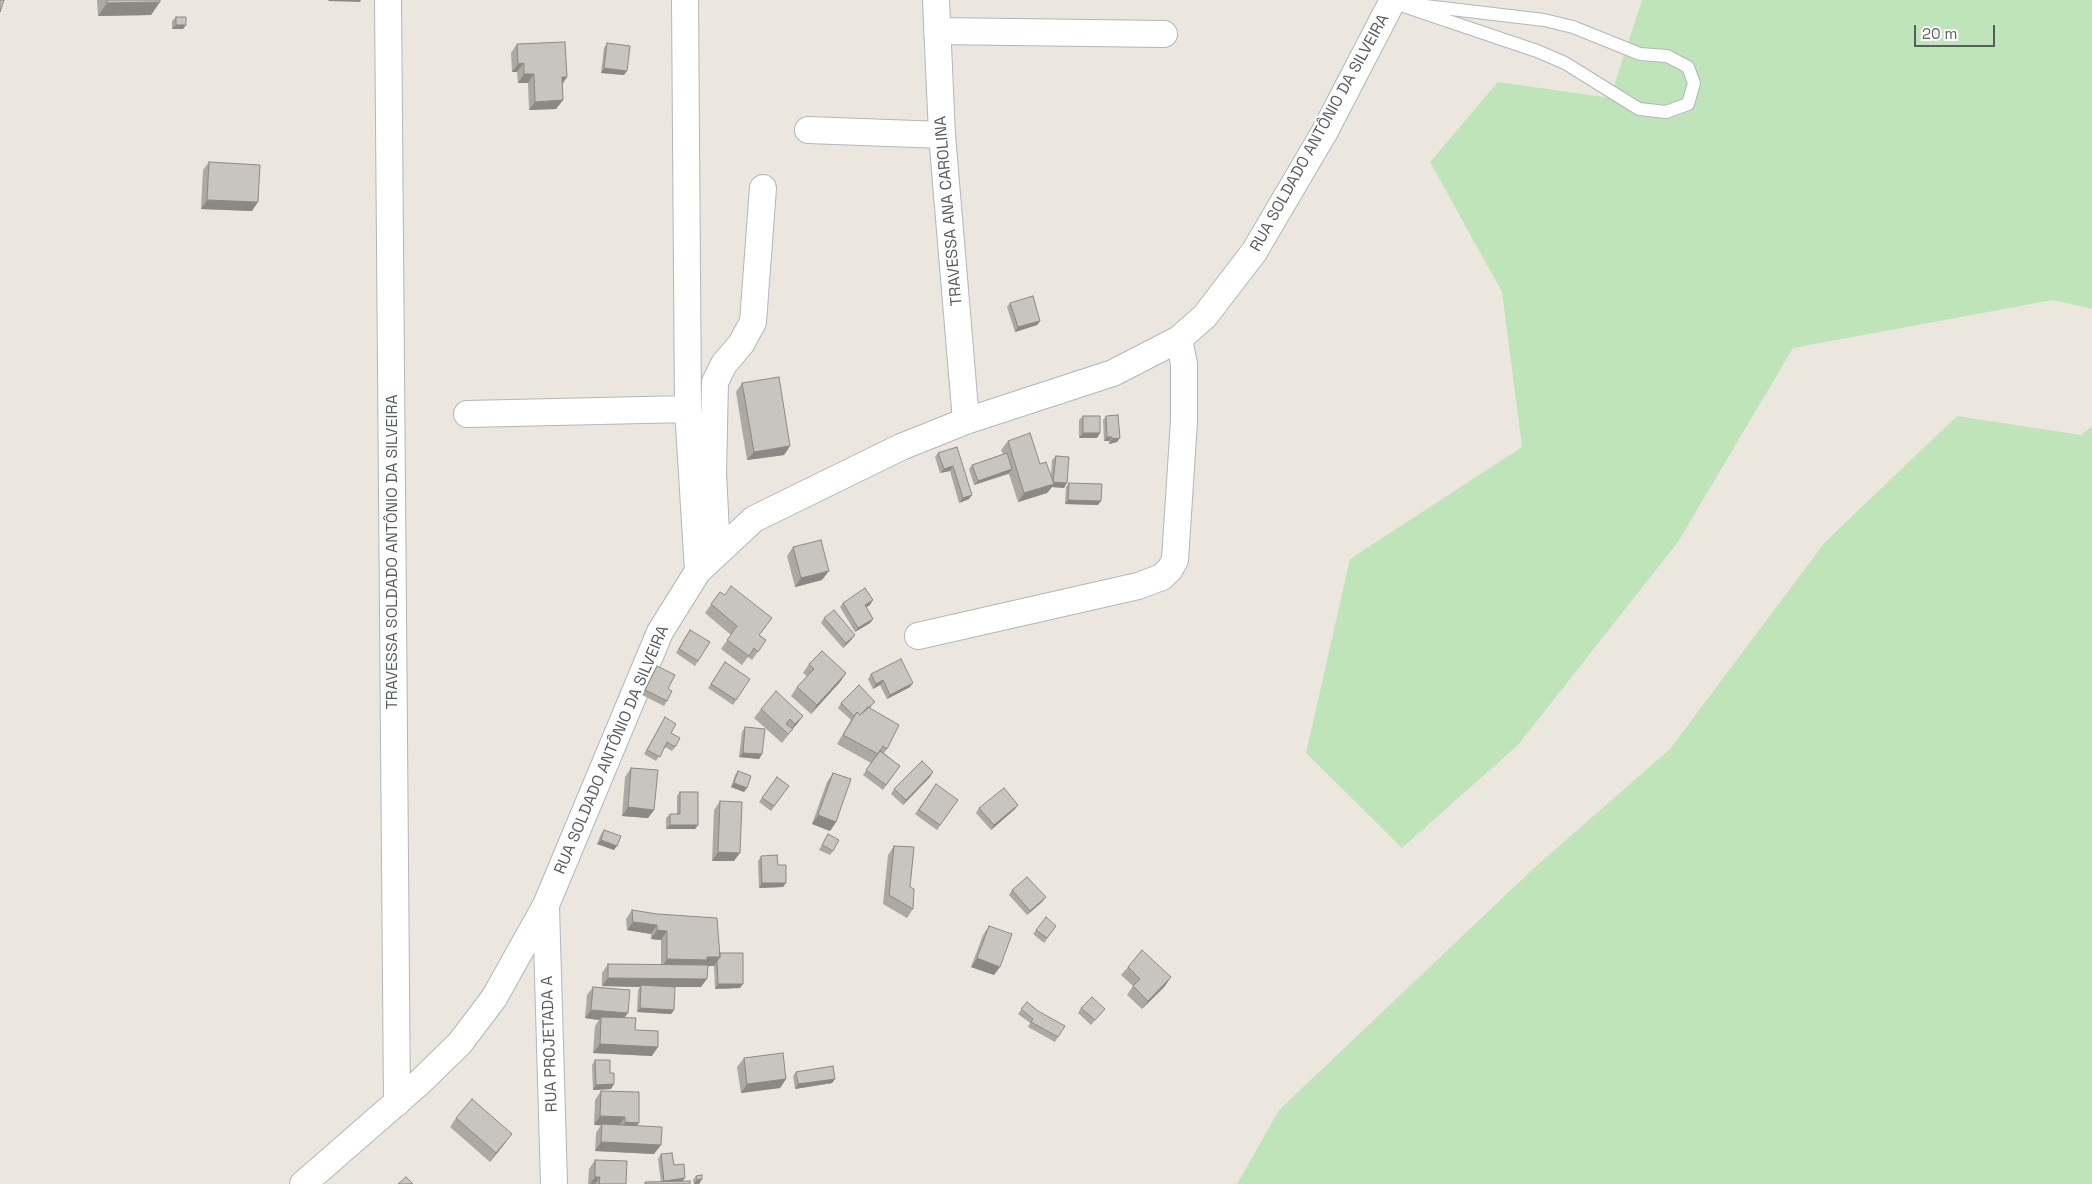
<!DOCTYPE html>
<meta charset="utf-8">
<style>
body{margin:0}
#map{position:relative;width:2092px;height:1184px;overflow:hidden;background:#ebe7df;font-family:"Space Grotesk",sans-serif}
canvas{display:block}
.scale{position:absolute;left:1914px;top:25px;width:81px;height:22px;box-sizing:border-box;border:2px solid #585d60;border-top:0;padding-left:6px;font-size:15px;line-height:18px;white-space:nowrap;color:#585d60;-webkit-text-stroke:4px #fff;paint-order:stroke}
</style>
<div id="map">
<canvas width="2092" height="1184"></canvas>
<div class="scale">20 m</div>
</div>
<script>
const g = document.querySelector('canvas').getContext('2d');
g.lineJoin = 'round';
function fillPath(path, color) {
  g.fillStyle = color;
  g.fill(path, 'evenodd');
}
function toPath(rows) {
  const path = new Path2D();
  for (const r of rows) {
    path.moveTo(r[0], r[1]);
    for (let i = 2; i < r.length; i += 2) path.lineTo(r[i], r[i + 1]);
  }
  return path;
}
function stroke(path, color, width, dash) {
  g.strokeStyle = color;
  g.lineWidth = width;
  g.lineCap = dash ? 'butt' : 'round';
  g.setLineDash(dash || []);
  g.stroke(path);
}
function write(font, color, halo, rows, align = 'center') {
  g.font = font + ' "Space Grotesk",sans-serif';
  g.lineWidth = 4.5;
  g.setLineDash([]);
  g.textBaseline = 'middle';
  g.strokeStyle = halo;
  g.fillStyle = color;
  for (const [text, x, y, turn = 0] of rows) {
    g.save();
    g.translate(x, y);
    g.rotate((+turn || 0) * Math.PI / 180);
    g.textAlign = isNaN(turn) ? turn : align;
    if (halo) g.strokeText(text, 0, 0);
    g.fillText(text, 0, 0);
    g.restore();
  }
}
fillPath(toPath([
 [1642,0,2092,0,2092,309,2053,300,1793,348,1678,542,1518,745,1402,848,1306,753,1350,559,1522,447,1502,292,1430,162,1498,82,1610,98],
 [1957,416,2081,435,2092,426,2092,1184,1237,1184,1279,1110,1534,868,1670,749,1825,542]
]), '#c0e4ba');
const service = toPath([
 [1392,2,1544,20,1573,27,1640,54,1667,56,1688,67,1694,83,1688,104,1666,112,1639,109,1565,63,1537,51,1392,2]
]);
const minor = toPath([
 [388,0,397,1103],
 [685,0,688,409,698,571],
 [936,0,942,135,966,421],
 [937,31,1164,34],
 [808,130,942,135],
 [467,414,688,409],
 [717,552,713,473,715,382,724,364,741,344,753,322,763,188],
 [918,636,1138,586,1162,577,1170,569,1175,560,1184,421,1184,364,1179,339],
 [546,906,554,1184],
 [303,1184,419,1083,460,1043,494,998,546,905,660,632,698,571,754,519,901,447,966,421,1113,373,1179,339,1205,316,1254,252,1324,133,1393,0]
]);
stroke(service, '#b2b6ba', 14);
stroke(minor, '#b2b6ba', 28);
stroke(service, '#fff', 12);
stroke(minor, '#fff', 26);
fillPath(toPath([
 [97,0,160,0,151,15,98,16],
 [176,17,186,25,183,29,172,29,172,21],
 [607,43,624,75,601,73,604,48],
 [517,44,562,84,563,100,556,109,529,110,528,83,518,83,517,72,512,72,511,53],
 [209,162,252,211,201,209,203,170],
 [1010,303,1040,321,1037,325,1015,332,1007,307],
 [742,383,790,446,784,455,747,460,736,392],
 [1083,416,1097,438,1079,438,1079,420],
 [1106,416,1117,442,1109,444,1109,441,1104,441,1103,420],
 [1008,441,1040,464,1051,476,1052,460,1056,456,1064,488,1052,487,1047,493,1018,502,1009,474,974,485,969,469,972,465,1003,454,1001,450],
 [957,447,969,499,959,503,950,471,940,473,935,457,938,453],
 [1069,483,1098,505,1065,504,1066,487],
 [793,547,822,580,795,587,787,556],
 [720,592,766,627,759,635,766,640,752,660,748,657,742,665,721,649,731,635,705,613],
 [843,603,870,605,866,607,873,619,870,623,855,632,840,607],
 [824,618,852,639,843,648,821,623],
 [687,634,710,642,695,666,676,653],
 [725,662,750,679,733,705,708,688],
 [809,664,846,673,840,682,811,714,791,696,797,687,807,676,803,673],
 [657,666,668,689,667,701,664,706,642,695,654,671],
 [871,674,910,687,887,699,880,685,873,689,868,679],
 [841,703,872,706,870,708,887,749,884,753,900,766,883,790,863,775,871,763,837,744,851,720,838,708],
 [761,709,803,716,782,743,754,718],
 [665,717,675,747,672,751,665,747,656,761,644,754],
 [745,727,762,754,759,759,739,757,742,732],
 [631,768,654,810,648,818,622,816,625,777],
 [738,771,744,792,731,787,735,775],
 [833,773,836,822,830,831,812,824,827,782],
 [777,777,789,786,771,811,759,802],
 [930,777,903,805,891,794,894,789],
 [936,784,958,800,937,830,915,814],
 [680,792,698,825,695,829,666,829,666,818,670,814,677,814,677,796],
 [720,801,734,861,712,861,714,810],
 [1018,805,1015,809,991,830,976,813,979,808],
 [604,830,614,850,597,844,601,834],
 [828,834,833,851,830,855,819,850],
 [894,846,910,887,913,909,907,918,883,904,888,855],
 [761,856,778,865,783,887,759,888,758,861],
 [1012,890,1046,897,1042,902,1027,915,1009,895],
 [632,910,720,953,740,988,715,989,714,966,708,966,701,987,670,987,674,1010,671,1014,637,1012,638,990,640,987,602,986,602,973,608,964,661,965,661,940,651,939,651,934,627,930,626,919],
 [989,926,994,975,971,967,983,935],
 [1056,926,1044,943,1033,934,1036,930],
 [1128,967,1165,986,1142,1009,1127,995,1133,986,1121,975],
 [593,987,624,1018,635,1030,652,1056,593,1053,595,1026,599,1020,585,1018,587,995],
 [1027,1002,1058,1037,1055,1042,1028,1027,1030,1023,1018,1014],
 [1081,1008,1105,1009,1091,1025,1078,1013],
 [744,1058,786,1079,780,1088,741,1093,737,1067],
 [595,1060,610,1073,614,1084,611,1089,593,1090,592,1065],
 [796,1072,835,1079,832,1083,795,1089,793,1076],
 [601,1091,639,1123,636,1126,654,1154,595,1151,596,1133,601,1125,594,1125,595,1100],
 [456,1118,506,1142,490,1162,450,1127],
 [661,1154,674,1165,683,1182,690,1184,644,1184,645,1182,661,1182,658,1159],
 [595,1160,626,1184,588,1184,589,1169],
 [696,1176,702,1179,699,1184,694,1184,693,1180]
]), '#aca9a3');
fillPath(toPath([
 [329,0,361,0,360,2,328,1],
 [160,2,151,15,98,16,107,3],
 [176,25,186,25,183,29,172,29],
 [524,63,517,72,512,72,518,64],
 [604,68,627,71,624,75,601,73],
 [524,74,534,74,528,83,518,83],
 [562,77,567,77,561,86],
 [563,100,556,109,529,110,535,102],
 [207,200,258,202,252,211,201,209],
 [1040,321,1037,325,1015,332,1018,327],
 [1083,433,1100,433,1097,438,1079,438],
 [1107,437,1112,437,1109,441,1104,441],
 [1120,438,1117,442,1109,444,1112,439],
 [790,446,784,455,747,460,754,452],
 [953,466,950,471,940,473,944,469],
 [1012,469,1009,473,974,485,978,481],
 [1053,482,1067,483,1064,488,1052,487,1047,493,1018,502,1024,493],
 [972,495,969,499,959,503,963,498],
 [1068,500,1101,501,1098,505,1065,504],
 [829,571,822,580,795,587,801,578],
 [873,600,870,605,862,610,865,605],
 [873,619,870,623,855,632,858,628],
 [855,635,852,639,843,648,846,643],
 [846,673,840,682,811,714,817,705],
 [883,680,880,685,873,689,876,684],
 [913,683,910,687,887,699,890,695],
 [803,716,797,724,789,732,795,724],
 [743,753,762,754,759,759,739,757],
 [933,772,930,777,903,805,906,800],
 [734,783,747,788,744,792,731,787],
 [1018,805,1015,809,991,830,994,825],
 [628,807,654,810,648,818,622,816],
 [818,815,836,822,830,831,812,824],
 [670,825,698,825,695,829,666,829],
 [601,840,617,846,614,850,597,844],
 [718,852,740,853,734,861,712,861],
 [762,883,786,883,783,887,759,888],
 [1046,897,1042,902,1027,915,1030,911],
 [633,922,657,925,651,934,627,930],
 [657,930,667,931,661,940,651,939],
 [707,957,720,957,714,966,661,968,667,959],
 [977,958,1000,967,994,975,971,967],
 [1171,977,1165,986,1142,1009,1148,1001],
 [608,978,707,979,701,987,641,987,641,985,640,987,602,986],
 [718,984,743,984,740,988,715,989],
 [640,1008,674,1010,671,1014,637,1012],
 [591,1010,628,1013,622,1021,601,1017,599,1020,585,1018],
 [600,1044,658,1047,652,1056,593,1053],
 [786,1079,780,1088,741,1093,747,1084],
 [835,1079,832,1083,795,1089,798,1084],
 [614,1084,611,1089,593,1090,596,1085],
 [600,1116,625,1117,619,1126,594,1125],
 [625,1122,639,1123,632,1132,619,1131],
 [512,1134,506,1142,490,1162,496,1153],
 [601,1142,661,1145,654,1154,595,1151],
 [595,1177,600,1177,595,1184,590,1184],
 [685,1178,682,1182,662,1184,664,1181],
 [702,1179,699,1184,694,1184,697,1180]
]), '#8c8985');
const building = toPath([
 [0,0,4,0,0,12,0,0],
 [107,0,160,0,160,2,107,3,107,0],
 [176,17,186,17,186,25,176,25,176,17],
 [565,42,567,77,562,77,563,100,535,102,534,74,524,74,524,63,518,64,517,44,565,42],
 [607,43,630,46,627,71,604,68,607,43],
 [209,162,260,165,258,202,207,200,209,162],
 [1033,296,1040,321,1018,327,1010,303,1033,296],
 [779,377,790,446,754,452,742,383,779,377],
 [1118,415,1120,438,1112,439,1112,437,1107,437,1106,416,1118,415],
 [1083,416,1100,416,1100,433,1083,433,1083,416],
 [1030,433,1040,464,1046,462,1054,484,1024,493,1008,441,1030,433],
 [957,447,972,495,963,498,953,466,944,469,938,453,957,447],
 [1007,453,1012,469,978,481,972,465,1007,453],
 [1056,456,1069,457,1067,483,1053,482,1056,456],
 [1069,483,1102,484,1101,501,1068,500,1069,483],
 [821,540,829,571,801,578,793,547,821,540],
 [731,586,772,618,759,635,766,640,758,652,754,648,749,656,727,640,737,626,711,604,720,592,725,595,731,586],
 [865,588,873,600,865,605,873,619,858,628,843,603,865,588],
 [834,610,855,635,846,643,824,618,834,610],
 [690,630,710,642,698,661,679,649,690,630],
 [822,651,846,673,817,705,797,687,814,669,809,664,822,651],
 [901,659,913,683,890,695,883,680,876,684,871,674,901,659],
 [725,662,750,679,736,700,711,684,725,662],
 [657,666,675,675,668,689,672,691,667,701,645,690,657,666],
 [859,685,875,702,860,715,857,712,854,716,841,703,859,685],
 [776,691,803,716,795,724,790,719,786,724,793,729,788,734,761,709,776,691],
 [868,707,899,725,887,749,883,746,878,754,843,735,857,712,860,715,868,707],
 [665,717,676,724,671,733,680,738,675,747,667,742,660,757,647,750,665,717],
 [745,727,765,729,762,754,743,753,745,727],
 [880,751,900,766,886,785,866,770,880,751],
 [922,761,933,772,906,800,894,789,922,761],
 [631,768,658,770,654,810,628,807,631,768],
 [738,771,751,776,747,788,734,783,738,771],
 [833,773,851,779,836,822,818,815,833,773],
 [777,777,789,786,774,806,762,798,777,777],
 [936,784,958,800,940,825,919,810,936,784],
 [1004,788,1018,805,994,825,979,808,1004,788],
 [680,792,698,792,698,825,670,825,670,814,680,814,680,792],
 [720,801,742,802,740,853,718,852,720,801],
 [604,830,621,836,617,846,601,840,604,830],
 [828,834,839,840,833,851,822,845,828,834],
 [894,846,914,847,910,887,914,889,913,909,889,895,894,846],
 [777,855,778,865,786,865,786,883,762,883,761,856,777,855],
 [1027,877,1046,897,1030,911,1012,890,1027,877],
 [632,910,657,914,717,918,720,957,707,957,707,960,667,959,667,931,657,930,657,925,633,922,632,910],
 [1046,917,1056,926,1047,938,1036,930,1046,917],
 [989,926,1012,934,1000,967,977,958,989,926],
 [1142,950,1171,977,1148,1001,1133,986,1140,979,1128,967,1142,950],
 [720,953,743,953,743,984,718,984,717,961,720,957,720,953],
 [608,964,708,965,707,979,608,978,608,964],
 [641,985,675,987,674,1010,640,1008,641,985],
 [593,987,630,990,628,1013,591,1010,593,987],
 [1092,997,1105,1009,1095,1020,1081,1008,1092,997],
 [1027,1002,1038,1011,1065,1026,1058,1037,1031,1022,1033,1019,1021,1009,1027,1002],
 [601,1017,636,1018,635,1030,658,1031,658,1047,600,1044,601,1017],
 [783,1053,786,1079,747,1084,744,1058,783,1053],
 [595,1060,610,1060,610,1073,614,1073,614,1084,596,1085,595,1060],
 [833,1066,835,1079,798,1084,796,1072,833,1066],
 [601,1091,639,1092,639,1123,625,1122,625,1117,600,1116,601,1091],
 [472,1099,512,1134,496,1153,456,1118,472,1099],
 [602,1124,662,1127,661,1145,601,1142,602,1124],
 [672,1153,674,1165,684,1164,685,1178,664,1181,661,1154,672,1153],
 [595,1160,627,1161,626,1184,599,1184,600,1177,595,1177,595,1160],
 [702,1175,702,1179,697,1180,696,1176,702,1175],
 [406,1177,413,1184,398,1184,406,1177],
 [690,1181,690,1184,646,1184,645,1182,690,1181]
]);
fillPath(building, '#c8c4be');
stroke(building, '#8c8985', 1);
write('16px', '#585d60', '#fff', [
 ["RUA SOLDADO ANTÔNIO DA SILVEIRA",1320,133,-61],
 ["TRAVESSA ANA CAROLINA",949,211,-95],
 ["TRAVESSA SOLDADO ANTÔNIO DA SILVEIRA",393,552,-90],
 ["RUA SOLDADO ANTÔNIO DA SILVEIRA",612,750,-67],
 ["RUA PROJETADA A",550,1044,-92]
]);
</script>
